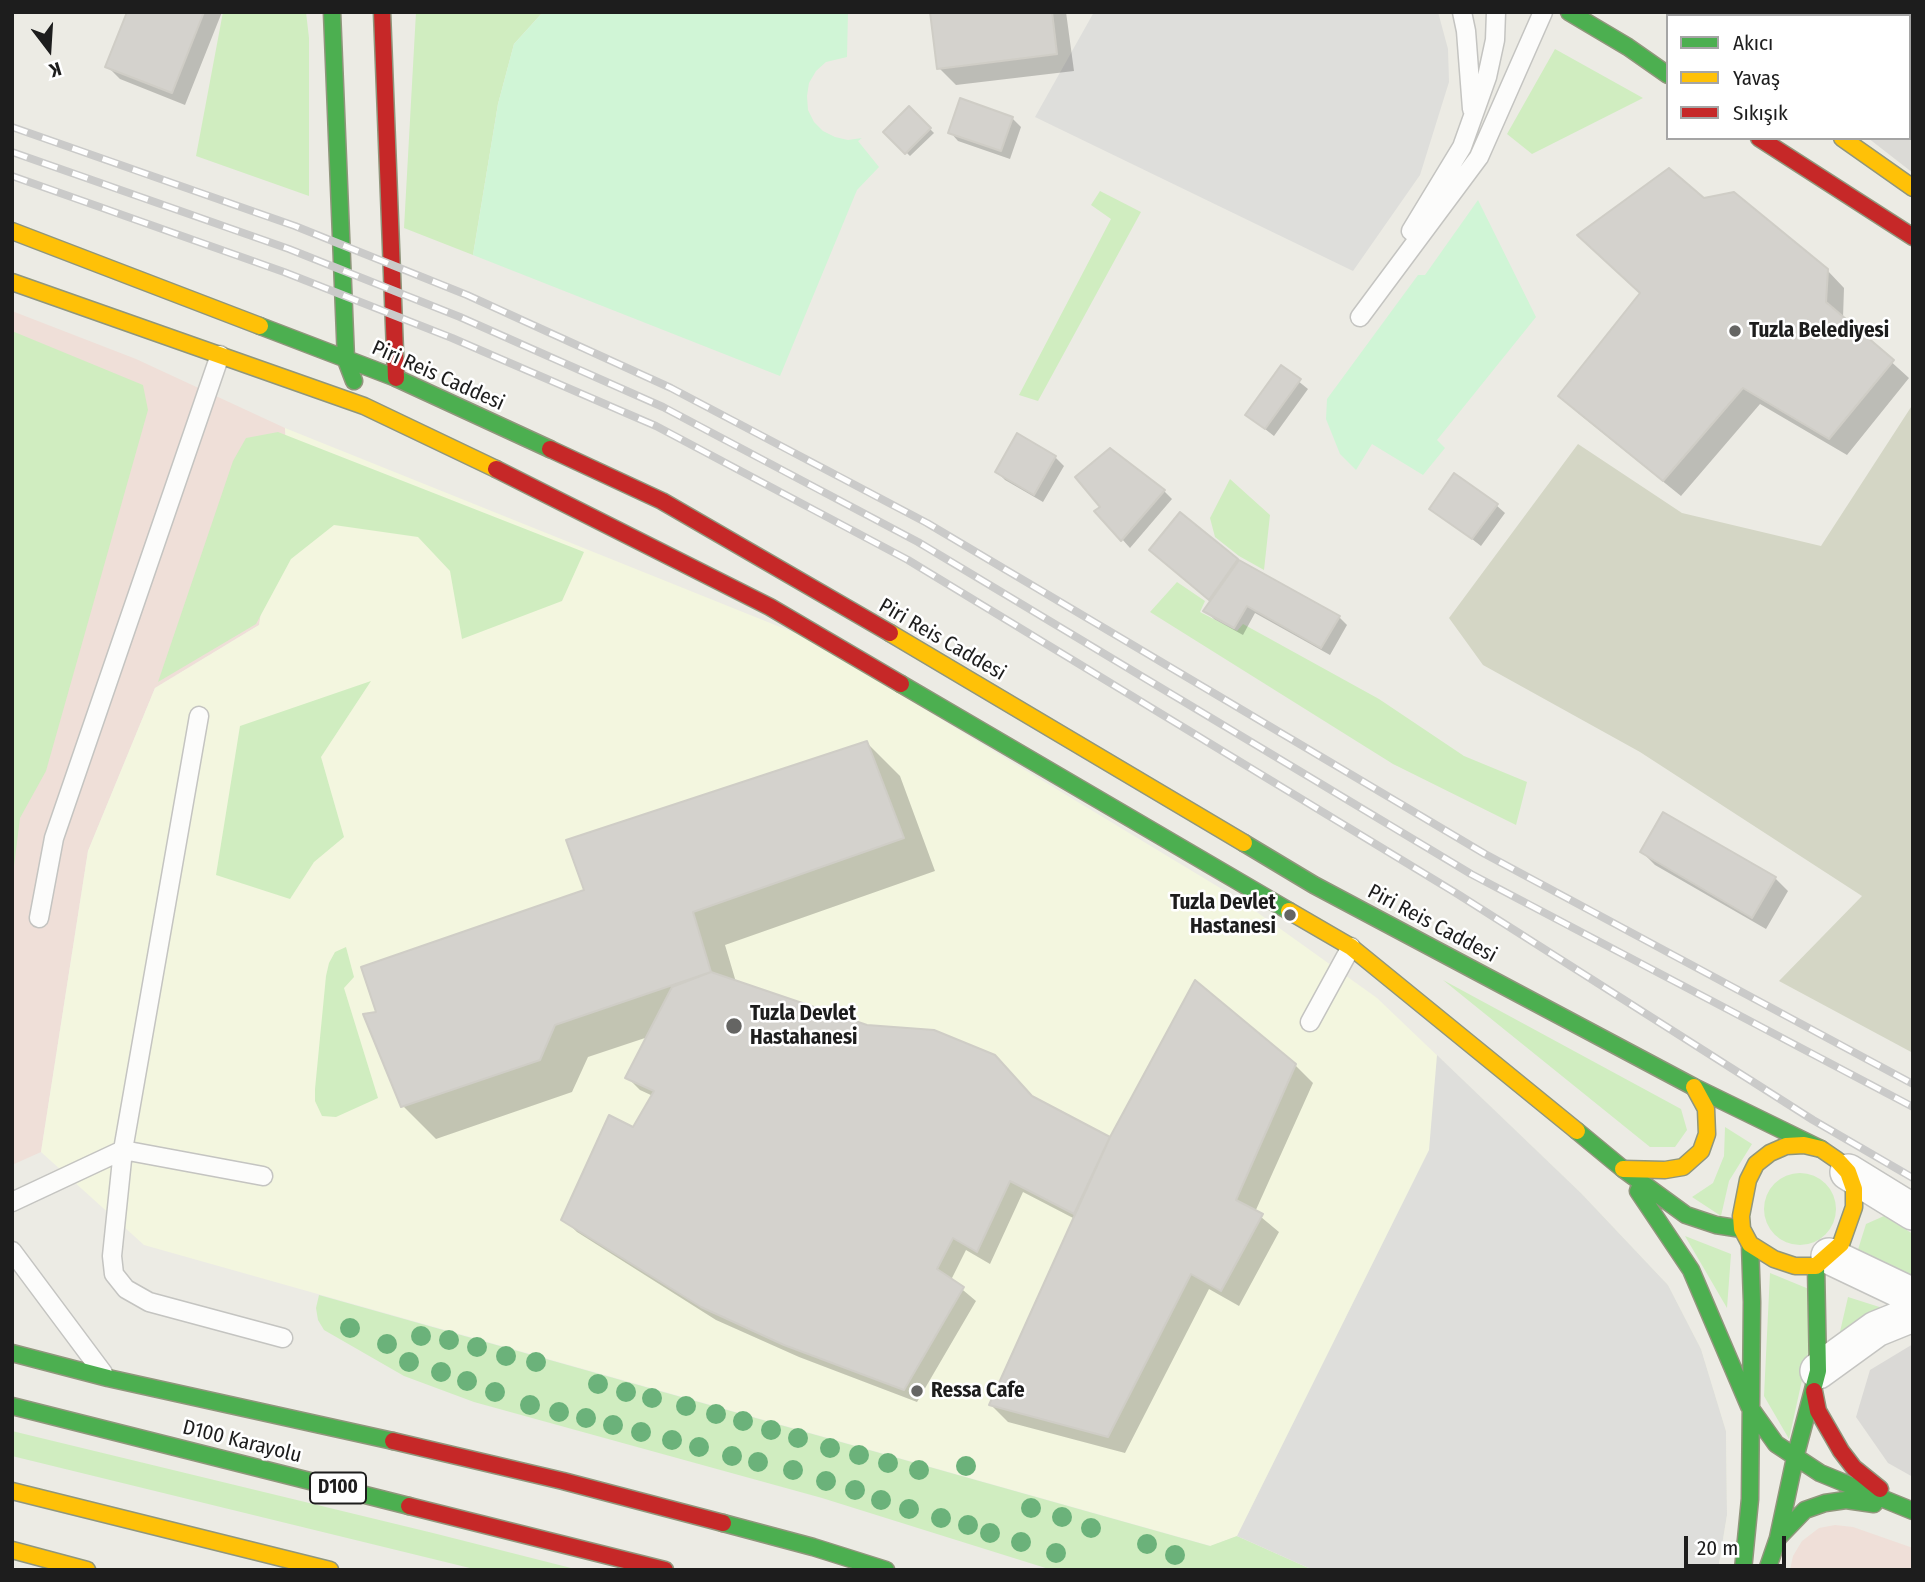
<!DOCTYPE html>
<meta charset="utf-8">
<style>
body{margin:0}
#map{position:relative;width:1925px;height:1582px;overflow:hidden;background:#ecebe4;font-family:"Fira Sans Condensed",sans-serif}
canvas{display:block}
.frame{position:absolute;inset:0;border:14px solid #1d1d1d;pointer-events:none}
.legend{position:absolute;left:1666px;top:14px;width:245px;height:126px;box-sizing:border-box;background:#fff;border:2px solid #a5a5a5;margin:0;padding:9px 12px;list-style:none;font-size:21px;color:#1d1d1d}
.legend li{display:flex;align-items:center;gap:14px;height:35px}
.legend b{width:35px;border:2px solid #a5a5a5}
.north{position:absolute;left:14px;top:14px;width:70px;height:70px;-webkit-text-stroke:5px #fff;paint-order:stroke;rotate:163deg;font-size:19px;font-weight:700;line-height:28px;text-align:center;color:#1d1d1d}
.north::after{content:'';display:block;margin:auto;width:24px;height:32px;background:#1d1d1d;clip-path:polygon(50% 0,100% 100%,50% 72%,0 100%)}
.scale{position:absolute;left:1684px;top:1536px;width:102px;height:32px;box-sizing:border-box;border:4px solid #1d1d1d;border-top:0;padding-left:9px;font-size:21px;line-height:24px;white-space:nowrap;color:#1d1d1d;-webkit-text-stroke:5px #fff;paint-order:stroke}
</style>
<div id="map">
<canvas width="1925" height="1582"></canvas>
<div class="frame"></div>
<ul class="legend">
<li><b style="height:9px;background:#4caf50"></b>Akıcı</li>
<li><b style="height:9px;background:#ffc107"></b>Yavaş</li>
<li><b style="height:9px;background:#c62828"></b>Sıkışık</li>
</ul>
<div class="north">K</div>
<div class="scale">20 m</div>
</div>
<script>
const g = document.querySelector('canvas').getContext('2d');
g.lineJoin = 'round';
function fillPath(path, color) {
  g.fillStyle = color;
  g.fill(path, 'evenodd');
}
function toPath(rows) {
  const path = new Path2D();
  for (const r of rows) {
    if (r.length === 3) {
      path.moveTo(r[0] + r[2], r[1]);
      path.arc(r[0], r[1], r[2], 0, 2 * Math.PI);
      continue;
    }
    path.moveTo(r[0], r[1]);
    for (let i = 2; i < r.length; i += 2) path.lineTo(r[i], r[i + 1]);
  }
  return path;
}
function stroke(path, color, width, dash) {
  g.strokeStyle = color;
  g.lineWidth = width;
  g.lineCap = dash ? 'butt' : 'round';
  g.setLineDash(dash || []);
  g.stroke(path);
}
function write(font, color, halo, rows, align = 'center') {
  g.font = font + ' "Fira Sans Condensed",sans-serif';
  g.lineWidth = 5;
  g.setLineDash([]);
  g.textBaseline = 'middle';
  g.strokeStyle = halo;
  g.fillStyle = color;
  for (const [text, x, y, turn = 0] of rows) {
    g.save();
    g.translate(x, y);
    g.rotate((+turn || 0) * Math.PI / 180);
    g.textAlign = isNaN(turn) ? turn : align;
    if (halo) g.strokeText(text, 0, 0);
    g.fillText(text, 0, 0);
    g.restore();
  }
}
fillPath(toPath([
 [1721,12,1913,12,1913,173,1868,138,1909,138,1909,16,1723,16]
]), '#dbdad6');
fillPath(toPath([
 [12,311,136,359,285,428,287,459,259,625,155,688,88,851,41,1152,12,1165],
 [1835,1525,1853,1527,1913,1548,1913,1570,1790,1570,1793,1556,1802,1541,1819,1528]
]), '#efdfd8');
fillPath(toPath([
 [285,428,805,637,1240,900,1377,998,1581,1193,1668,1285,1701,1349,1726,1431,1727,1515,1718,1570,1313,1570,1237,1536,1211,1546,144,1245,41,1152,88,851,155,688,259,625,287,459]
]), '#f3f6df');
fillPath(toPath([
 [1913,1344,1913,1477,1888,1463,1856,1417,1870,1370]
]), '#dad9d6');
fillPath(toPath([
 [1913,404,1913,1053,1779,981,1862,896,1640,752,1483,665,1449,618,1578,444,1682,513,1821,546]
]), '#d4d6c5');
fillPath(toPath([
 [223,12,306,12,309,38,309,196,196,156],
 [416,12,543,12,514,44,498,104,473,255,404,228],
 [1555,49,1643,98,1532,154,1507,134],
 [1100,191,1141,212,1038,401,1019,395,1111,219,1091,205],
 [12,331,143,385,148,410,46,771,20,818,12,882],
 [278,432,584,552,562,601,462,639,450,571,418,537,334,525,291,559,256,624,158,682,233,461,246,438],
 [1230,479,1270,515,1264,570,1239,556,1215,537,1210,518],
 [1177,582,1205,601,1200,612,1237,631,1243,624,1379,699,1464,756,1527,782,1516,825,1393,764,1150,612],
 [371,681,321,757,344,837,314,862,290,899,216,875,240,726],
 [346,947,354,977,344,988,378,1098,336,1117,322,1116,315,1101,315,1089,326,976,329,963,335,952],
 [1443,980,1681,1109,1687,1130,1675,1147,1650,1147],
 [1725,1127,1752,1144,1729,1181,1721,1216,1692,1197,1713,1183,1724,1156],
 [1800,1209,36],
 [1884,1216,1913,1234,1913,1285,1856,1256,1866,1224],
 [1685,1236,1731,1254,1727,1308],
 [1770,1273,1821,1294,1789,1439,1764,1396],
 [319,1295,1210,1546,1237,1536,1313,1570,1052,1570,822,1498,474,1402,404,1376,324,1330,318,1320,316,1308],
 [1848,1297,1892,1311,1836,1349],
 [12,1431,433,1533,579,1570,478,1570,12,1456]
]), '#d0edc0');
fillPath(toPath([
 [543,12,848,12,847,57,826,62,816,71,809,83,807,96,808,110,814,122,823,131,835,137,848,140,862,138,858,141,879,167,857,190,780,376,473,255,498,104,514,44],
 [1478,200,1536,317,1437,440,1445,448,1423,475,1372,444,1356,470,1340,454,1326,419,1327,399,1418,275,1425,275]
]), '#d0f5d6');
fillPath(toPath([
 [1094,12,1438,12,1448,49,1449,82,1420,175,1353,271,1035,117],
 [1437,1055,1581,1193,1668,1285,1701,1349,1726,1431,1727,1515,1718,1570,1313,1570,1237,1536,1429,1150]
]), '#dededb');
fillPath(toPath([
 [129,12,222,12,185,105,120,79,107,66],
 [932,12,1066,12,1074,71,956,85,939,68],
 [1913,12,1913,54,1909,58,1909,16],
 [909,108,934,133,910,156,885,132],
 [1012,118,1021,127,1010,159,958,141,950,132],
 [1703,200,1827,270,1844,288,1843,318,1909,378,1847,455,1760,404,1681,496,1578,413,1561,395,1642,294],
 [1282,368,1308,389,1274,436,1247,415],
 [1018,436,1055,457,1064,466,1043,502,1005,480,997,472],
 [1164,491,1172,499,1130,548,1122,539,1103,507],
 [1496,505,1505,513,1481,546,1432,508],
 [1180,515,1239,563,1339,617,1347,625,1330,655,1255,613,1243,635,1214,619,1206,611,1212,601,1160,558],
 [867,743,900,776,935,871,725,945,736,982,1034,1099,1112,1140,1295,1065,1313,1083,1255,1212,1279,1232,1239,1306,1209,1289,1125,1453,1008,1422,991,1405,1075,1219,1023,1192,990,1264,966,1250,951,1280,976,1301,917,1402,799,1357,716,1320,577,1232,564,1219,634,1130,653,1096,640,1090,627,1077,648,1037,588,1057,572,1092,436,1139,403,1106,379,1014,586,892],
 [1642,852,1775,878,1788,891,1766,929,1655,865]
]), '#0003');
const building = toPath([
 [127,12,204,12,172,93,105,67,127,12],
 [930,12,1052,12,1057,54,937,69,930,12],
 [1818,12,1913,12,1913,20,1909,23,1909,16,1815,16,1818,12],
 [960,98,1013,117,1001,151,948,133,960,98],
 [1913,98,1913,135,1909,133,1909,102,1913,98],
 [909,106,931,128,905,154,883,132,909,106],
 [1669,168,1704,198,1734,192,1828,269,1826,302,1894,360,1829,439,1743,388,1663,481,1558,396,1640,293,1577,235,1669,168],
 [1281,365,1301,379,1265,429,1245,415,1281,365],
 [1017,433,1056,456,1034,495,995,472,1017,433],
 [1110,448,1165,490,1121,541,1094,511,1100,507,1075,477,1110,448],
 [1454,473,1498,504,1472,539,1429,509,1454,473],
 [1180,512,1238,559,1209,600,1149,550,1180,512],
 [1239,560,1340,616,1321,648,1247,606,1234,628,1203,611,1239,560],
 [867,741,904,838,693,912,711,972,555,1025,540,1060,401,1107,363,1014,376,1012,361,967,584,890,566,840,867,741],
 [1663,812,1776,877,1752,918,1640,852,1663,812],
 [711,972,867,1025,934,1030,995,1055,1032,1096,1110,1137,1074,1214,1010,1181,977,1252,953,1238,937,1269,964,1287,904,1390,784,1345,701,1307,561,1220,609,1115,633,1127,654,1091,625,1078,672,987,711,972],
 [1195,980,1296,1064,1236,1200,1263,1214,1221,1291,1191,1274,1108,1437,989,1405,1110,1137,1195,980]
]);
fillPath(building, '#d4d2cd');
stroke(building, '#cfcdc6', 2);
const lane = toPath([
 [1462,12,1466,31,1472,109],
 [1411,231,1462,147,1487,77,1495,40,1496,12],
 [1360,317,1479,157,1543,12],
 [39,918,54,838,220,355],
 [1310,1022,1351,947],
 [263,1176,123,1150,112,1256,114,1274,126,1289,149,1302,283,1338],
 [12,1202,123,1150,199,716],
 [12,1251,103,1373]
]);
const street = toPath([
 [1848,1172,1913,1212],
 [1829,1256,1913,1296],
 [1818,1371,1876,1329,1913,1314]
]);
const fast = toPath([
 [332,12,346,360,354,381],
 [1569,12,1628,47,1668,75],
 [260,326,396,378,550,449],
 [901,684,1289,911],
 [1244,843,1314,885,1694,1087,1821,1149],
 [1577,1131,1623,1169,1686,1215,1716,1225,1742,1229],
 [1638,1191,1691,1270,1749,1406,1776,1444,1820,1473,1913,1511],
 [12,1353,108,1378,393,1441],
 [12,1406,409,1506],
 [723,1523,813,1547,886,1570],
 [1778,1538,1805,1510,1825,1503,1846,1500,1874,1504],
 [1743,1570,1750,1499,1752,1302,1750,1244],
 [1767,1570,1778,1538,1795,1458,1818,1371,1816,1266]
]);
const slow = toPath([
 [1688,12,1692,16],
 [1842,138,1913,188],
 [12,231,260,326],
 [12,282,364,406,496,469],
 [890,633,1244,843],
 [1289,911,1351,947,1577,1131],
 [1804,1145,1821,1149,1837,1160,1848,1172,1854,1189,1854,1207,1841,1244,1816,1266,1795,1266,1774,1259,1750,1244,1742,1229,1741,1216,1748,1180,1756,1164,1770,1153,1786,1146,1804,1145],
 [1623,1169,1665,1170,1683,1167,1701,1151,1707,1134,1706,1109,1694,1087],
 [12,1491,330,1570],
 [12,1550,87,1570]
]);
const jam = toPath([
 [382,12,396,378],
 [1759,138,1913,237],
 [550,449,662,501,890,633],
 [496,469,770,607,901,684],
 [1814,1391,1818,1411,1841,1451,1854,1468,1880,1489],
 [393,1441,563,1481,723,1523],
 [409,1506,665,1570]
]);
stroke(lane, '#c4c4c1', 21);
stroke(street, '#c4c4c1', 38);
stroke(fast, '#90967c', 19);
stroke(slow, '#90967c', 19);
stroke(jam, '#90967c', 19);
stroke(lane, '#fcfcfb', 18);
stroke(street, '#fcfcfb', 35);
stroke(fast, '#4caf50', 16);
stroke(slow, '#ffc107', 16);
stroke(jam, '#c62828', 16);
const rail = toPath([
 [12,127,295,226,467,295,671,388,927,523,1485,854,1913,1084],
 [12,152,289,249,460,317,663,407,918,542,1471,874,1913,1107],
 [12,176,284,272,452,338,656,426,908,560,1456,893,1813,1120,1913,1178]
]);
stroke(rail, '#cacac9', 8);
stroke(rail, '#fff', 5, [16]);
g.fillStyle = '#6bb27a';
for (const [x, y] of [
 [350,1328],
 [421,1336],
 [449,1340],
 [387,1344],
 [477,1347],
 [506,1356],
 [409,1362],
 [536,1362],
 [441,1372],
 [467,1381],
 [598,1384],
 [495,1392],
 [626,1392],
 [652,1398],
 [530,1405],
 [686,1406],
 [559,1412],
 [716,1414],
 [586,1418],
 [743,1421],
 [613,1425],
 [771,1430],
 [641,1432],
 [798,1438],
 [672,1440],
 [699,1447],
 [830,1448],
 [859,1455],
 [732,1456],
 [758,1462],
 [888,1463],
 [966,1466],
 [793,1470],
 [919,1470],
 [826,1481],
 [855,1490],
 [881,1500],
 [1031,1508],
 [909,1509],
 [1062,1517],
 [941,1518],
 [968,1525],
 [1091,1528],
 [990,1533],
 [1021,1542],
 [1147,1544],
 [1056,1553],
 [1175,1555]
]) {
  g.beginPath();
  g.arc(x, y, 10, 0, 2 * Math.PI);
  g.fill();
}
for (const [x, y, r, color] of [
 [1735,331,7,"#656563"],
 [1290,915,7,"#656563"],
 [734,1026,9,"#656563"],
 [917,1391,7,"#656563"]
]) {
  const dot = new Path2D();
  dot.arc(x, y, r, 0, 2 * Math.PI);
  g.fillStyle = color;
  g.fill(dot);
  stroke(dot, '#fff', 2.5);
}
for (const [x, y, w] of [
 [338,1488,56]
]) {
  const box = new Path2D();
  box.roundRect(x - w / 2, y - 15.5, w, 31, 5);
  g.fillStyle = '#fff';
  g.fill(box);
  stroke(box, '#1d1d1d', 2);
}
write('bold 19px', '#1d1d1d', null, [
 ["D100",338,1488]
]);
write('bold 21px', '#1d1d1d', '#fff', [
 ["Tuzla Belediyesi",1749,331],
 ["Tuzla Devlet",1276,903,"right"],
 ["Hastanesi",1276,927,"right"],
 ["Tuzla Devlet",750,1014],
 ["Hastahanesi",750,1038],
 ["Ressa Cafe",931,1391]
], 'left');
write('21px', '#1d1d1d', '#fff', [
 ["Piri Reis Caddesi",438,376,24],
 ["Piri Reis Caddesi",942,640,30],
 ["Piri Reis Caddesi",1432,924,28],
 ["D100 Karayolu",242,1442,14]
]);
</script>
